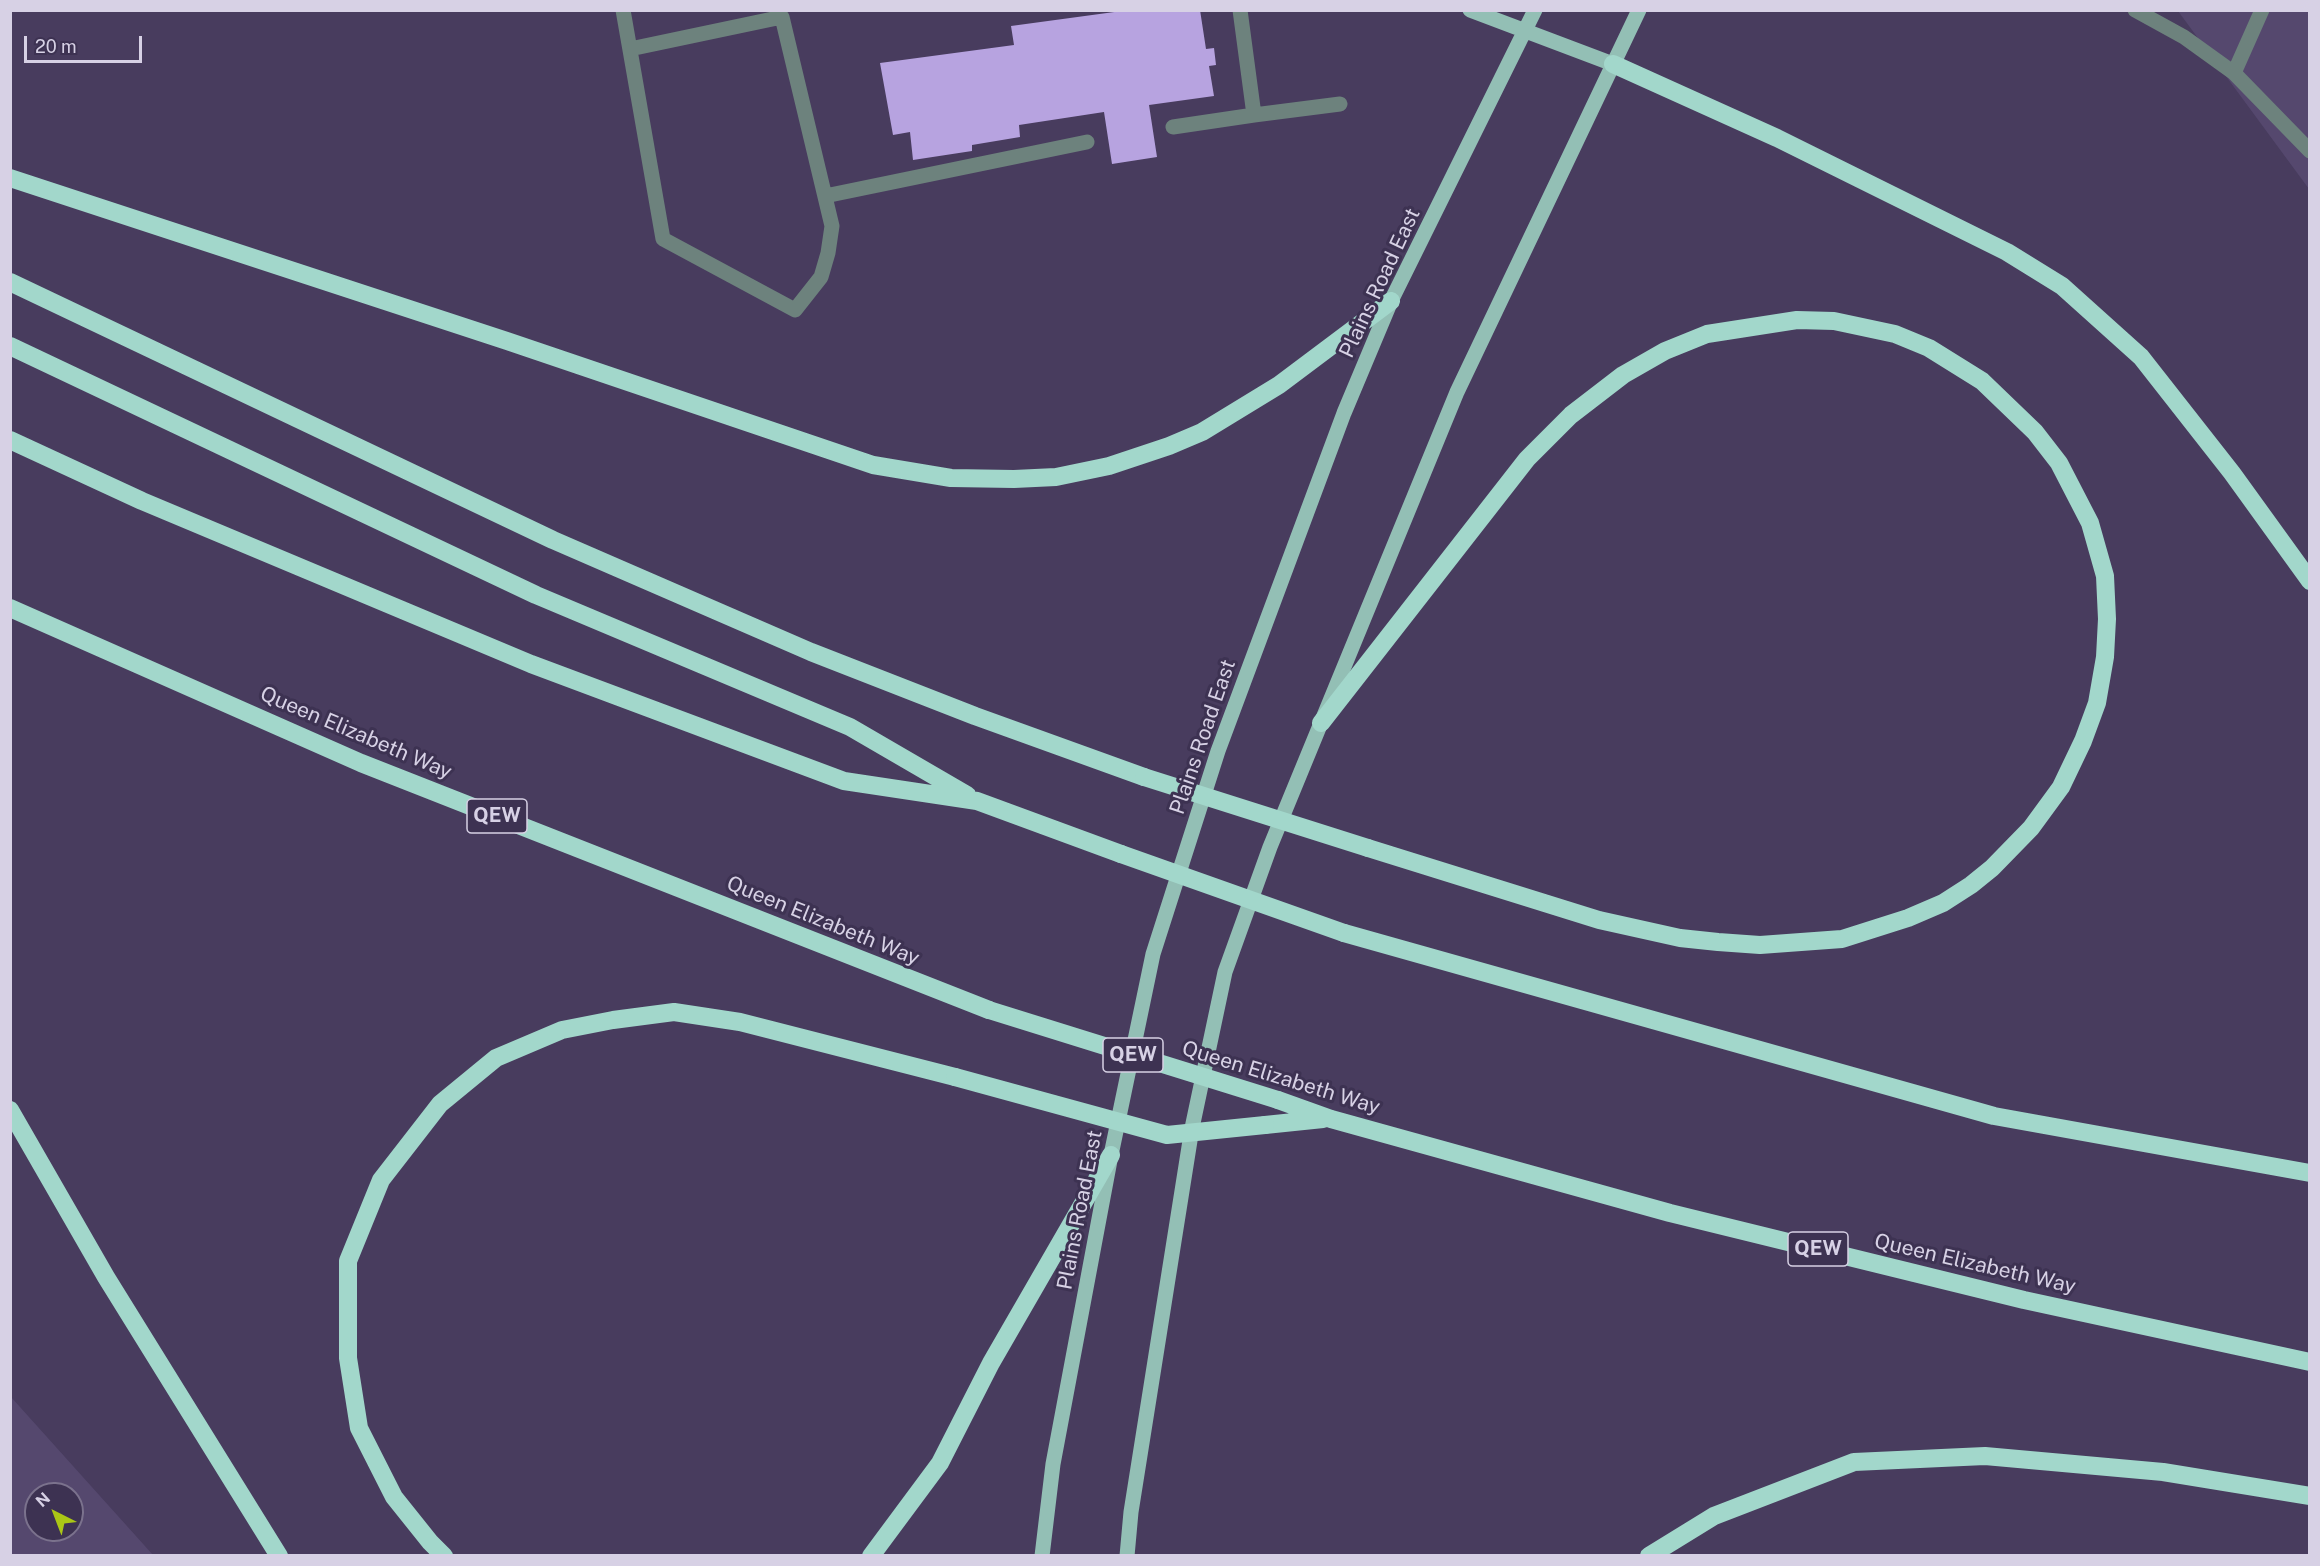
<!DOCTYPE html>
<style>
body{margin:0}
#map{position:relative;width:2320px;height:1566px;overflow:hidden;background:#483c5e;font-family:"Public Sans",sans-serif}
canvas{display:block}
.frame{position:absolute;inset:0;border:12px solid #d7d1e5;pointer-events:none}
.north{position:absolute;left:24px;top:1482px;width:60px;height:60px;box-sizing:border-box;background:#3d3252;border:2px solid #7b728d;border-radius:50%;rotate:318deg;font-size:16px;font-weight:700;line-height:24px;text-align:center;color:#d7d1e5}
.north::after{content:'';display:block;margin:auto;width:21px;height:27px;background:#abc716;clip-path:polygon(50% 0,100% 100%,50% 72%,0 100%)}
.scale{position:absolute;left:24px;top:36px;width:118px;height:27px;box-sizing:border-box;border:3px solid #d7d1e5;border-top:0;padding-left:8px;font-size:18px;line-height:21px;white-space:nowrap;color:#d7d1e5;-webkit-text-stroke:4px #3d3252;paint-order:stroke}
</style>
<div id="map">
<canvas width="2320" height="1566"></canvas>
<div class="frame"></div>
<div class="north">N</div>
<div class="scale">20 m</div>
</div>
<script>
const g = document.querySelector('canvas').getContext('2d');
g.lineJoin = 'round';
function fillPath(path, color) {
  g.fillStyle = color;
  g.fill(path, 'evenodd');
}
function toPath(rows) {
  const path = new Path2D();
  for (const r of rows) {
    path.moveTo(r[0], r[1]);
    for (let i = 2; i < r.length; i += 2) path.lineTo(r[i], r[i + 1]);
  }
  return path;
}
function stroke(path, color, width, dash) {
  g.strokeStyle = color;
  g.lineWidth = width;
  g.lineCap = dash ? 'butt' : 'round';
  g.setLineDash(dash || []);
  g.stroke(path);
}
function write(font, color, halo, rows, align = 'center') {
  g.font = font + ' "Public Sans",sans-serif';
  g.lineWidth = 6;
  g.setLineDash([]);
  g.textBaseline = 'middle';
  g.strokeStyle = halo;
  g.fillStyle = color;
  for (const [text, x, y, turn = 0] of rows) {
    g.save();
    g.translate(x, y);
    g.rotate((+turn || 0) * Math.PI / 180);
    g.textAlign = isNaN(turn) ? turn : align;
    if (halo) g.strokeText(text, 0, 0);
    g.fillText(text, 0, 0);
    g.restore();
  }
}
fillPath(toPath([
 [2178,11,2309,11,2309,189],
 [10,1397,11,1397,153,1555,11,1555],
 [36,1494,72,1494,72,1530,36,1530]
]), '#55486e');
fillPath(toPath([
 [1129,10,1200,10,1206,49,1214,48,1216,65,1209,66,1214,96,1149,105,1157,157,1112,164,1104,112,1019,125,1020,137,972,145,972,151,913,160,910,132,893,135,880,63,1014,45,1011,26]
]), '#b7a3e0');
stroke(toPath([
 [623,10,663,239,795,310,821,277,828,253,832,226,782,17,630,49],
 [2135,10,2184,37,2234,73,2310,151],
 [2234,73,2262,10],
 [1254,115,1340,104],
 [1173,127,1254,115,1240,10],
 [825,196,1087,142]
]), '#6d827d', 15);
stroke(toPath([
 [1470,10,1613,64],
 [1042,1556,1053,1464,1111,1155,1153,954,1218,751,1344,413,1391,301,1535,10],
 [1127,1556,1131,1512,1192,1128,1225,972,1270,847,1457,392,1639,10]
]), '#93bfb5', 15);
stroke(toPath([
 [1613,64,1777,138,2007,252,2062,286,2141,357,2232,473,2310,581],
 [10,178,507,341,873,465,951,478,1014,479,1056,477,1109,466,1169,446,1202,432,1279,385,1391,301],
 [10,282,553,540,811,652,975,716,1144,777],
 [10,346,536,595,850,727,967,795],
 [10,440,142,501,531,664,844,781,977,801,1121,854],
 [10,608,361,763,989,1010],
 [1321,723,1527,459,1571,415,1623,375,1665,351,1707,334,1797,320,1834,321,1895,334,1929,348,1982,381,2035,432,2059,463,2090,523,2105,576,2107,619,2105,657,2097,703,2083,741,2061,787,2031,828,1992,868,1971,885,1943,903,1908,918,1842,939,1760,945,1718,942,1680,938,1599,920,1368,848],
 [1344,933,1994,1116,2310,1173],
 [1278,1100,1331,1119,1670,1213,2024,1300,2310,1362],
 [10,1110,106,1277,279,1556],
 [1265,1125,1323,1119],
 [444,1556,430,1542,394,1497,359,1428,348,1358,348,1261,381,1180,440,1104,496,1058,562,1030,613,1020,674,1012,740,1022,955,1077],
 [871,1556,940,1463,991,1363,1111,1155],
 [1649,1556,1714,1516,1854,1462,1985,1456,2163,1472,2310,1496]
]), '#a2d7cb', 18);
stroke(toPath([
 [1144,777,1368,848],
 [1121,854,1344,933],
 [989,1010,1278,1100],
 [955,1077,1167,1135,1265,1125]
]), '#a2d7cb', 18);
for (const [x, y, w] of [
 [497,816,60],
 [1133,1055,60],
 [1818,1249,60]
]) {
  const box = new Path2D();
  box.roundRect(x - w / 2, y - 17, w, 34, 4.5);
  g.fillStyle = '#3d3252';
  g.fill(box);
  stroke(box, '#d7d1e5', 1.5);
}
write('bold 20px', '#d7d1e5', null, [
 ["QEW",497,816],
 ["QEW",1133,1055],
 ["QEW",1818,1249]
]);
write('21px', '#d7d1e5', '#3d3252', [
 ["Plains Road East",1380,283,-65],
 ["Queen Elizabeth Way",356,733,23],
 ["Plains Road East",1203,737,-71],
 ["Queen Elizabeth Way",823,921,22],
 ["Queen Elizabeth Way",1281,1078,17],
 ["Plains Road East",1080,1210,-79],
 ["Queen Elizabeth Way",1975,1264,13]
]);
</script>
